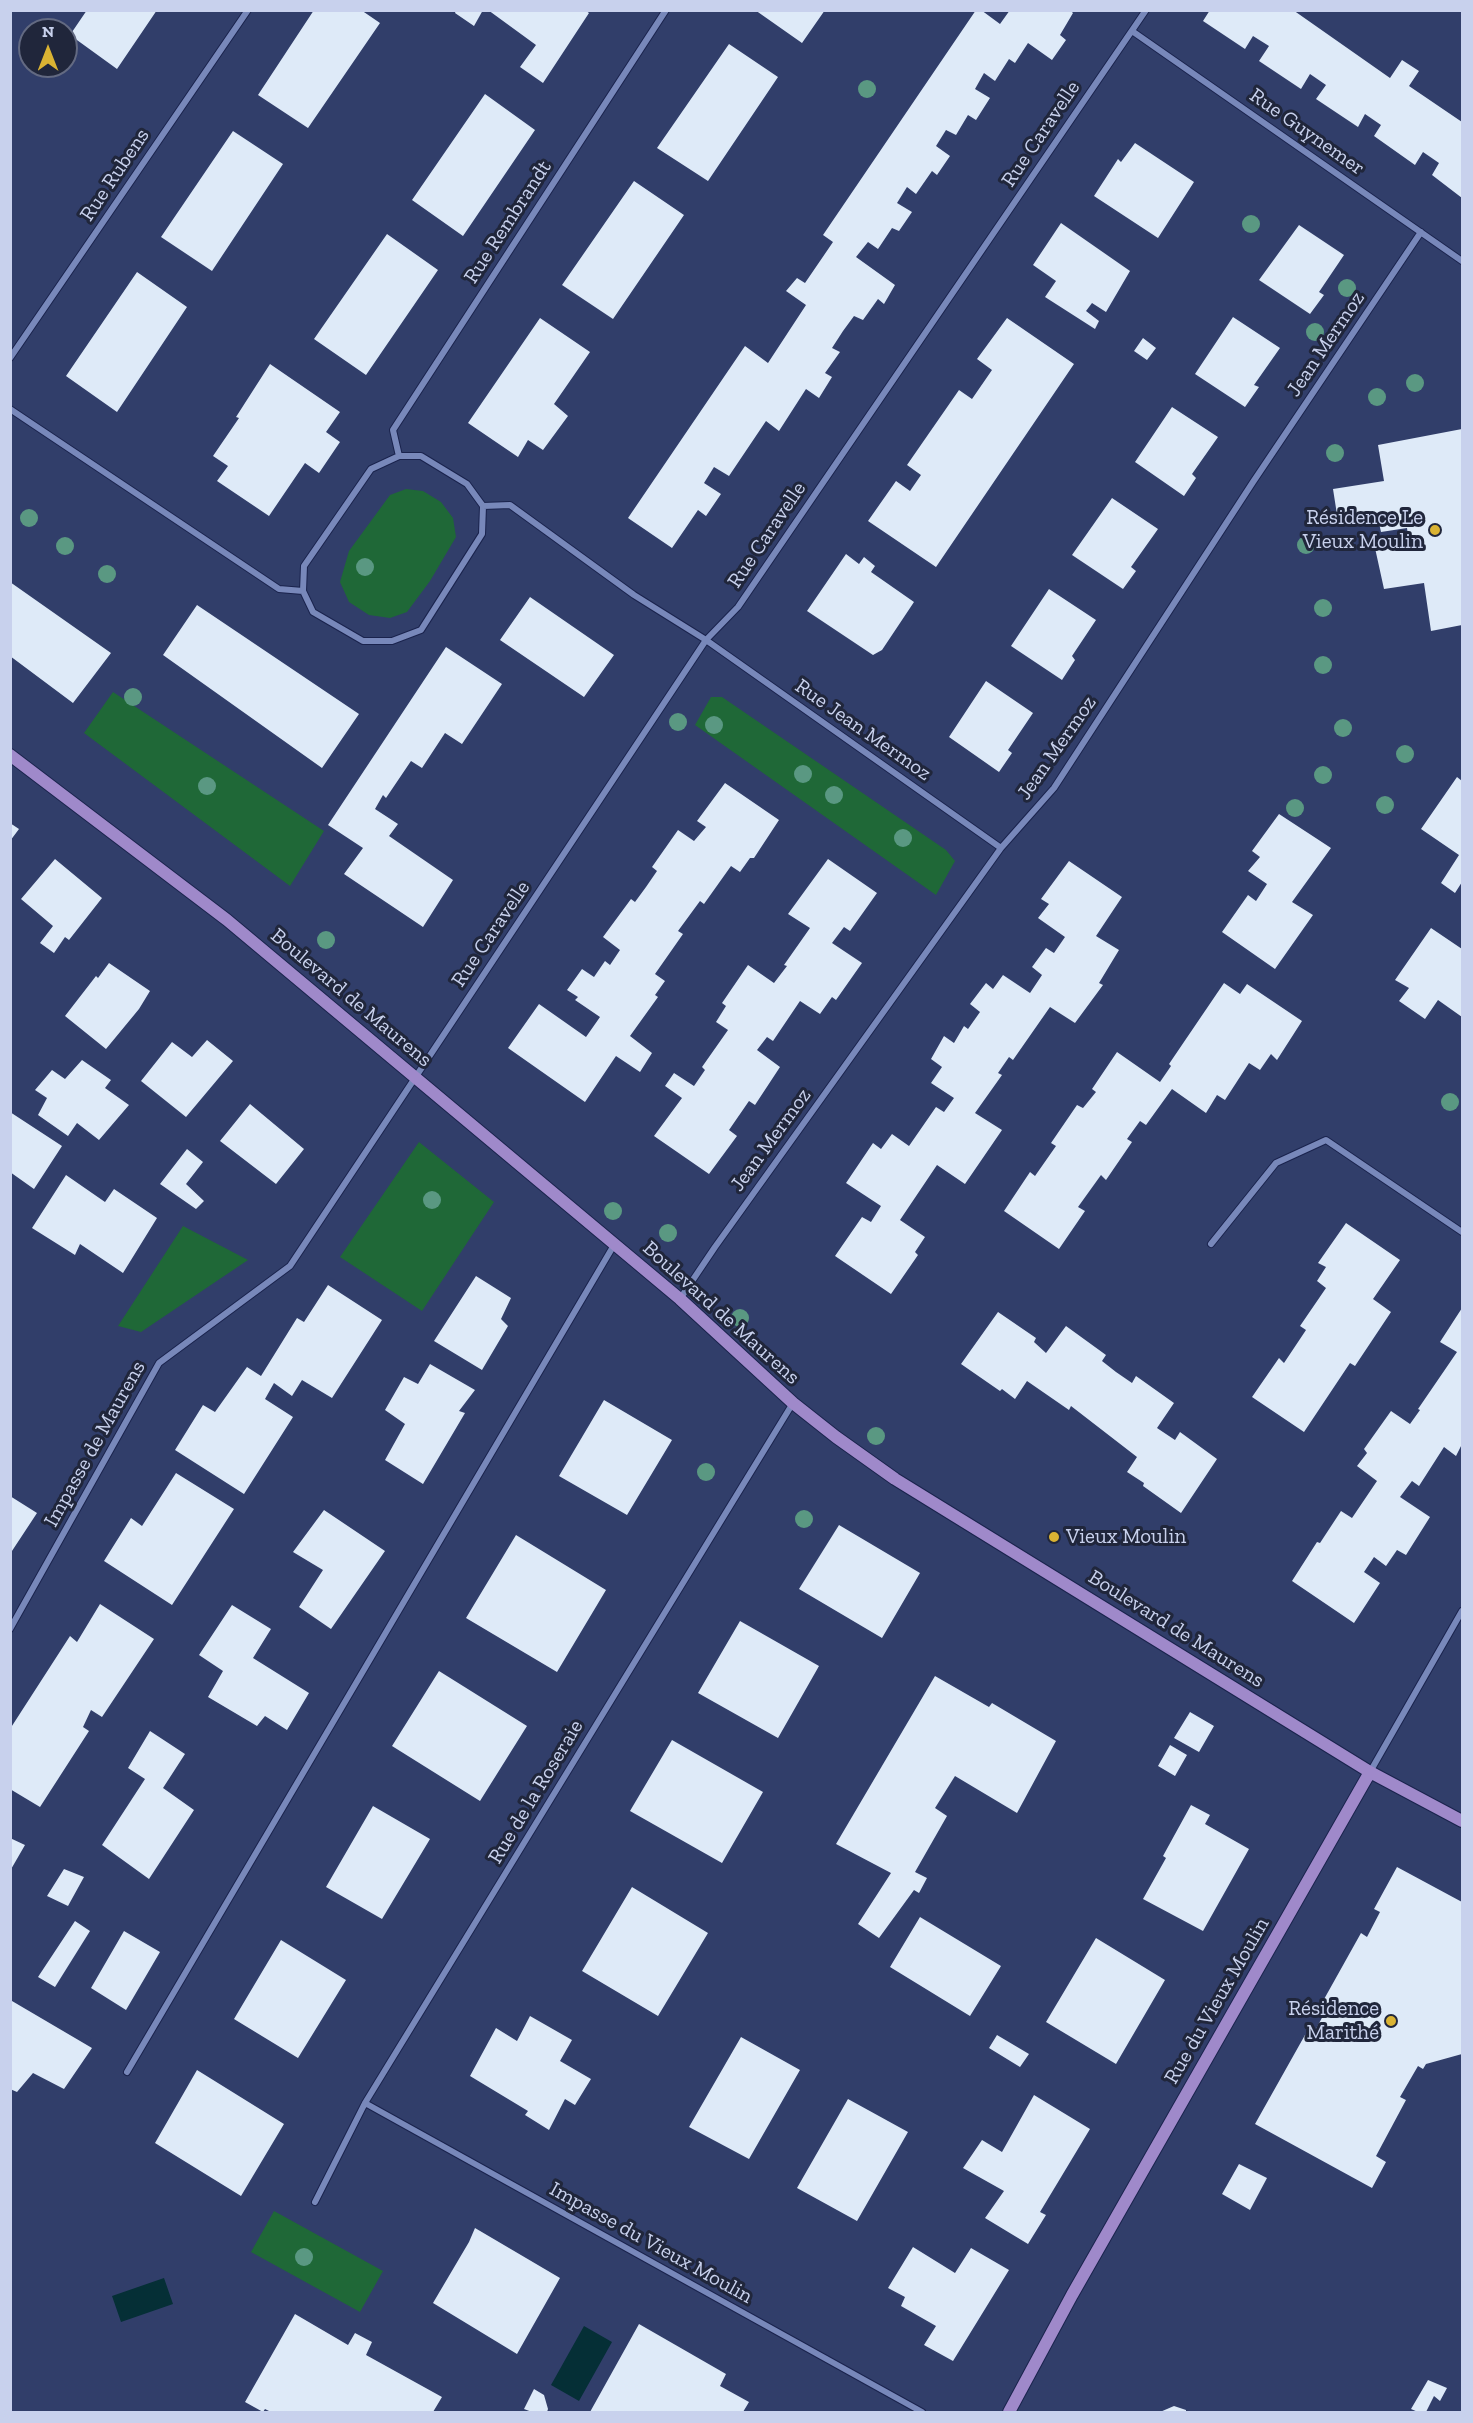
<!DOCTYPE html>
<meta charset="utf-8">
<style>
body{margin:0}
#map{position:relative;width:1473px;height:2423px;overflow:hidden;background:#313e6a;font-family:"Zilla Slab",serif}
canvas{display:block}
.frame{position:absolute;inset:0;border:12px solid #c8d1ed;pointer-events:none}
.north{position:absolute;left:18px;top:18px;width:60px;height:60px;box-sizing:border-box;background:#20263b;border:2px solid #636a82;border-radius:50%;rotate:0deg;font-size:16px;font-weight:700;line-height:24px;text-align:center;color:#c8d1ed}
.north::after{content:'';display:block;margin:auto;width:21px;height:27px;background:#dab333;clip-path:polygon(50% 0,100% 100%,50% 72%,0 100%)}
</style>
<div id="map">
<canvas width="1473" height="2423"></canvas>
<div class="frame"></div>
<div class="north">N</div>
</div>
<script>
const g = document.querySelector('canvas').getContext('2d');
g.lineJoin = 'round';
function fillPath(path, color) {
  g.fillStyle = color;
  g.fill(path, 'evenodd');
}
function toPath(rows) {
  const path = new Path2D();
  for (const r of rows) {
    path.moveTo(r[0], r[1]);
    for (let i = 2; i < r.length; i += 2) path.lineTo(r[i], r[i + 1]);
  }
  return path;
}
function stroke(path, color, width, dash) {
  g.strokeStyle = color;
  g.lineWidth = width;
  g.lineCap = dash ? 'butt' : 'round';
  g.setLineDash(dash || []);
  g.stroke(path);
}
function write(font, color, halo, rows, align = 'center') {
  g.font = font + ' "Zilla Slab",serif';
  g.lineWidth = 6;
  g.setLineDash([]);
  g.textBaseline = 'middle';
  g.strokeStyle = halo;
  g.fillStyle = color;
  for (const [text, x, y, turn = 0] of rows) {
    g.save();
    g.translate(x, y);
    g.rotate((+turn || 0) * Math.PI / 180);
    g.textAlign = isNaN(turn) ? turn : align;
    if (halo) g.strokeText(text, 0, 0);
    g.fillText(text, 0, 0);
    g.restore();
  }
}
fillPath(toPath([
 [406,489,423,491,441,502,453,518,456,537,430,581,407,612,390,618,369,615,349,602,340,582,349,551,390,495],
 [113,692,324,831,290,886,84,733],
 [711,697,722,697,946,850,955,861,936,895,695,725],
 [419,1142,494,1202,422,1311,340,1257],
 [183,1226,248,1260,141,1332,118,1326],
 [274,2211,383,2271,360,2312,251,2252]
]), '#1f6837');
fillPath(toPath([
 [164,2278,173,2304,121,2322,112,2296],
 [584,2326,612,2342,579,2401,551,2385]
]), '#052f36');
fillPath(toPath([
 [87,10,157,10,117,69,70,35],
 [314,10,361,10,380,23,308,128,258,95],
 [456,10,483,10,474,26,455,13],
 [488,10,585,10,589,13,543,83,520,67,536,45],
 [755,10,825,10,802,43],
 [976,10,981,10,1000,24,1010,10,1070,10,1073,13,1060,35,1066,40,1052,60,1028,43,1015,63,1009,59,995,81,984,73,975,89,990,98,976,120,968,115,956,135,946,130,936,146,950,156,937,175,932,171,916,194,907,187,897,203,912,212,899,231,892,228,878,249,868,242,856,257,895,285,884,304,878,299,863,320,854,316,843,331,832,348,840,352,825,373,832,377,819,398,806,389,779,431,766,421,729,476,714,467,704,483,721,494,706,516,698,510,672,548,628,518,745,346,768,363,806,305,786,291,797,278,805,283,833,242,823,235],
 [1210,10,1293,10,1390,78,1402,60,1419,71,1409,86,1462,122,1462,198,1432,175,1439,163,1423,152,1415,165,1374,136,1381,125,1365,114,1358,127,1316,99,1326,85,1310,74,1301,89,1259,61,1269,46,1253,36,1245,49,1203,21],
 [729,44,778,77,708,181,657,148],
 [485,94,535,130,463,236,412,200],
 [233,131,283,164,212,271,161,237],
 [1135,143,1194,182,1158,238,1094,196,1118,159,1121,162],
 [634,181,684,215,613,319,562,285],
 [1061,223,1130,271,1106,312,1092,303,1086,311,1099,321,1095,329,1045,297,1056,281,1033,265],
 [1299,225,1344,255,1319,292,1324,295,1310,314,1259,280],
 [387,234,438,270,366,375,314,339],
 [137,272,187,307,117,412,66,376],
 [1233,317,1280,348,1254,385,1259,387,1245,407,1195,374],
 [540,318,590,352,554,404,568,416,543,450,528,440,518,457,468,423],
 [1007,318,1074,364,936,567,868,521,896,481,910,491,921,475,907,465,959,390,972,399,992,370,977,359],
 [1143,338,1156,348,1147,360,1134,351],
 [270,364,340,412,326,432,340,442,319,473,305,463,269,516,217,481,228,466,213,456,239,418,236,417],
 [1172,407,1218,437,1192,474,1196,478,1184,496,1135,462],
 [1462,429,1462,625,1431,631,1424,583,1384,589,1375,548,1409,543,1407,528,1381,532,1377,514,1338,521,1333,489,1384,481,1378,445],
 [1112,498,1158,529,1131,567,1136,571,1123,589,1072,555],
 [846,554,859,564,864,557,875,566,871,572,914,602,882,650,873,655,807,611],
 [10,582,111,653,73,703,10,656],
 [1049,589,1096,620,1072,656,1075,660,1062,680,1011,646],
 [530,597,614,655,584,697,500,640],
 [197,605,359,714,322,768,163,655],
 [446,647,502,684,462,744,445,733,422,768,411,761,386,798,383,795,375,809,398,824,389,836,453,880,423,927,344,874,363,848,328,825],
 [986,681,1033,713,1008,750,1012,753,999,772,949,737],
 [1457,777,1462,781,1462,882,1455,893,1441,883,1459,855,1421,829],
 [725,783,779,820,754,858,750,858,740,872,731,866,704,904,700,901,678,931,683,934,655,974,665,981,655,995,658,997,630,1036,652,1053,640,1072,616,1056,585,1102,508,1048,539,1004,586,1037,600,1017,575,1000,578,997,567,990,582,969,594,977,605,961,610,965,620,950,603,937,631,899,635,902,646,887,657,871,652,867,678,830,694,841,706,827,697,821],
 [1279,814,1331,848,1292,902,1313,915,1275,969,1222,932,1248,895,1256,901,1267,884,1248,871,1260,857,1252,851],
 [10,823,19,829,10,841],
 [55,859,102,898,69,940,65,937,54,953,40,943,53,926,21,899],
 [828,859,877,893,850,931,844,927,832,943,862,963,836,1000,832,997,820,1014,800,1001,773,1041,767,1037,757,1050,780,1067,755,1105,749,1101,729,1130,737,1136,709,1174,654,1136,682,1098,665,1086,674,1073,694,1086,705,1070,702,1067,728,1030,716,1022,726,1006,722,1003,748,965,774,983,787,966,784,965,810,928,788,914],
 [1069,861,1122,897,1096,936,1119,950,1099,983,1103,985,1075,1023,1050,1007,1013,1060,1009,1057,998,1073,1002,1075,975,1113,1002,1130,965,1184,937,1165,900,1220,925,1237,915,1252,918,1255,891,1294,835,1256,862,1217,871,1222,881,1206,846,1183,873,1143,881,1149,892,1134,909,1146,936,1107,944,1112,954,1098,931,1083,942,1067,931,1059,944,1036,954,1043,964,1026,968,1029,980,1012,970,1004,986,983,993,989,1003,975,1030,993,1042,975,1032,967,1046,948,1054,953,1065,937,1038,918,1049,904,1041,899],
 [1431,928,1462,949,1462,1017,1438,1000,1425,1019,1399,1001,1409,988,1395,980],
 [109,963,150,991,139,1009,106,1049,65,1016,96,976,98,978],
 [1224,983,1240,994,1247,984,1302,1021,1277,1060,1271,1054,1260,1070,1249,1063,1225,1100,1217,1095,1206,1113,1172,1089,1146,1125,1140,1121,1127,1139,1132,1142,1106,1180,1101,1175,1078,1207,1085,1211,1059,1249,1004,1211,1030,1172,1035,1176,1056,1146,1051,1143,1077,1105,1083,1108,1096,1092,1092,1089,1117,1052,1160,1082,1171,1066,1169,1064],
 [207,1040,233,1061,186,1117,141,1081,172,1042,192,1057],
 [82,1060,111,1080,105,1088,129,1105,99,1140,77,1123,68,1136,38,1115,47,1098,35,1090,52,1070,65,1079],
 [250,1104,304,1149,276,1184,220,1141],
 [10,1112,62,1146,34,1189,10,1172],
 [187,1149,203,1162,186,1184,204,1201,196,1209,160,1184],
 [66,1175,105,1202,114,1189,157,1218,123,1273,80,1244,75,1255,32,1228],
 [1346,1223,1400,1260,1373,1299,1391,1312,1355,1366,1350,1363,1304,1432,1252,1397,1279,1358,1284,1363,1306,1330,1300,1326,1326,1288,1317,1281,1326,1267,1318,1263],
 [476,1276,511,1298,501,1319,508,1326,482,1370,434,1341],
 [328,1285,382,1320,332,1398,302,1380,292,1396,274,1383,265,1399,293,1417,244,1494,175,1450,203,1405,215,1412,247,1367,261,1376,297,1318,304,1322],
 [1462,1308,1462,1444,1456,1456,1444,1447,1419,1486,1412,1481,1400,1497,1430,1517,1406,1555,1397,1550,1386,1566,1374,1557,1364,1572,1380,1583,1354,1623,1292,1581,1317,1542,1320,1543,1341,1511,1352,1518,1377,1481,1357,1466,1367,1453,1364,1449,1391,1411,1410,1424,1420,1410,1418,1409,1457,1352,1440,1342],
 [998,1312,1036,1338,1034,1342,1046,1353,1066,1326,1106,1355,1102,1361,1116,1372,1132,1383,1136,1376,1174,1403,1157,1428,1175,1440,1180,1432,1217,1459,1181,1513,1143,1486,1144,1483,1127,1472,1137,1457,1071,1406,1069,1410,1027,1381,1015,1399,1002,1389,1000,1391,961,1364],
 [430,1364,475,1390,459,1411,465,1413,423,1484,385,1460,405,1424,385,1410,404,1377,418,1384],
 [604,1400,672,1440,627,1515,559,1476],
 [176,1473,234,1509,172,1605,104,1561,131,1518,142,1526],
 [10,1496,37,1513,10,1554],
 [324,1510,385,1551,331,1629,299,1607,323,1570,293,1552],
 [839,1525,920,1573,882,1638,799,1589],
 [516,1535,606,1590,557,1672,466,1618],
 [100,1604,154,1639,102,1717,91,1710,83,1727,89,1731,40,1807,10,1789,10,1729,70,1636,77,1642],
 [232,1605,271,1629,253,1658,309,1693,287,1730,265,1716,257,1726,208,1697,223,1671,199,1655],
 [740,1621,819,1666,778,1738,698,1693],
 [439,1671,527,1726,480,1801,392,1746],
 [935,1676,989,1707,992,1703,1056,1741,1017,1813,955,1776,935,1808,947,1816,915,1872,927,1878,919,1893,914,1890,879,1938,858,1924,891,1873,836,1844],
 [1190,1712,1214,1726,1199,1752,1174,1738],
 [150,1731,185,1754,163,1788,194,1810,149,1879,102,1845,145,1779,128,1768],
 [672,1740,763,1792,722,1863,630,1811],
 [1170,1745,1187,1755,1175,1776,1158,1766],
 [1191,1805,1210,1815,1205,1824,1249,1849,1203,1931,1143,1899,1166,1858,1163,1856],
 [373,1806,430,1839,382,1919,326,1887],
 [10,1838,25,1845,10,1871],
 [1397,1867,1462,1902,1462,2054,1426,2064,1423,2069,1418,2066,1400,2097,1406,2100,1376,2156,1386,2162,1372,2188,1255,2124,1305,2035,1311,2038,1324,2014,1318,2010,1361,1933,1367,1937,1380,1912,1374,1909],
 [64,1869,84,1877,68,1906,47,1896],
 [632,1887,708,1933,658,2016,582,1971],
 [920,1917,1001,1966,970,2016,890,1967],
 [75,1921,90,1931,55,1987,38,1977],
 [124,1931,160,1952,126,2010,91,1988],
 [1096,1938,1165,1980,1116,2064,1046,2022],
 [281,1940,346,1980,298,2058,234,2019],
 [12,2001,92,2048,64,2089,33,2073,17,2092,10,2089],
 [530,2016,572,2040,560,2061,591,2079,575,2105,565,2099,549,2130,525,2115,528,2111,470,2076,496,2028,517,2041],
 [997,2035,1029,2054,1020,2067,989,2048],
 [741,2037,800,2070,749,2159,689,2127],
 [197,2070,284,2124,241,2196,155,2143],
 [1034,2095,1090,2129,1040,2212,1046,2215,1028,2244,985,2218,1004,2191,963,2168,982,2140,1002,2152],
 [848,2099,908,2132,857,2221,797,2188],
 [1239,2164,1267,2178,1250,2210,1222,2194],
 [475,2228,560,2278,517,2354,433,2303,469,2242],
 [913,2247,955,2273,971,2248,1009,2270,953,2361,924,2345,936,2326,901,2306,905,2297,888,2288],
 [295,2314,348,2345,355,2333,372,2342,366,2355,442,2397,433,2412,271,2412,265,2409,263,2412,245,2402],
 [639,2324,726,2374,720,2386,749,2402,743,2412,590,2412],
 [1428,2380,1447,2388,1440,2401,1434,2396,1426,2412,1418,2412,1411,2409],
 [534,2389,544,2395,548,2409,547,2412,532,2412,524,2409],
 [1174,2406,1186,2410,1186,2412,1160,2412]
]), '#deeaf8');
const street = toPath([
 [1132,31,1462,261],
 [10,358,248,10],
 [10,409,279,589,303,591],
 [399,456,421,456,467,484,483,506,482,534,421,630,392,641,363,641,313,612,303,591,304,566,371,469,399,456],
 [399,456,393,430,666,10],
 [483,506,510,505,634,595,706,640,1001,848],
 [1211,1244,1276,1163,1326,1140,1462,1232],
 [680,1299,715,1247,1001,848,1054,788,1253,482,1421,232],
 [10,1629,159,1363,290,1266,706,640,738,607,1146,10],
 [1370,1772,1462,1611],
 [127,2072,614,1245],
 [365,2103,922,2412],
 [315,2202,365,2103,793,1403]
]);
const secondary = toPath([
 [10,755,227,920,680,1299,793,1403,836,1437,895,1479,1370,1772,1462,1821],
 [1009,2412,1072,2295,1370,1772]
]);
stroke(street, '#1a234d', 8);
stroke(secondary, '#1a234d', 14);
stroke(street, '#7888ba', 6);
stroke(secondary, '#9f89ca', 12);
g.fillStyle = '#5a9882';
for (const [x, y] of [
 [867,89],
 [1251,224],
 [1347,288],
 [1315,332],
 [1415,383],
 [1377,397],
 [1335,453],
 [29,518],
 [1306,545],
 [65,546],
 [365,567],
 [107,574],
 [1323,608],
 [1323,665],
 [133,697],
 [678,722],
 [714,725],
 [1343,728],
 [1405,754],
 [803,774],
 [1323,775],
 [207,786],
 [834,795],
 [1385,805],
 [1295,808],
 [903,838],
 [326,940],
 [1450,1102],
 [432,1200],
 [613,1211],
 [668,1233],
 [740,1318],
 [876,1436],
 [706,1472],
 [804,1519],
 [304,2257]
]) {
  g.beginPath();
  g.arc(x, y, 9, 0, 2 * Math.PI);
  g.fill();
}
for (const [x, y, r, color] of [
 [1435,530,6,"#dab333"],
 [1054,1537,6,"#dab333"],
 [1391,2021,6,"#dab333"]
]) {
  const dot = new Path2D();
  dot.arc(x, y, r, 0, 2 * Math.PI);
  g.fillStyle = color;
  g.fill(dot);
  stroke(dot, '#20263b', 2);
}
write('21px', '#c8d1ed', '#20263b', [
 ["Rue Guynemer",1307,132,35],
 ["Rue Caravelle",1041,134,-56],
 ["Rue Rubens",115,175,-56],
 ["Rue Rembrandt",508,222,-57],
 ["Jean Mermoz",1326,344,-56],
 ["Rue Caravelle",767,535,-56],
 ["Rue Jean Mermoz",863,730,35],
 ["Jean Mermoz",1057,748,-55],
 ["Rue Caravelle",491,934,-56],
 ["Boulevard de Maurens",351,998,40],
 ["Jean Mermoz",771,1140,-54],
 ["Boulevard de Maurens",721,1313,42],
 ["Impasse de Maurens",95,1444,-61],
 ["Boulevard de Maurens",1176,1629,32],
 ["Rue de la Roseraie",536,1792,-59],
 ["Rue du Vieux Moulin",1217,2001,-60],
 ["Impasse du Vieux Moulin",651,2243,29]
]);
write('21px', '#c8d1ed', '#20263b', [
 ["Résidence Le",1423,518],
 ["Vieux Moulin",1423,542],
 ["Vieux Moulin",1066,1537,"left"],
 ["Résidence",1379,2009],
 ["Marithé",1379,2033]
], 'right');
</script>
